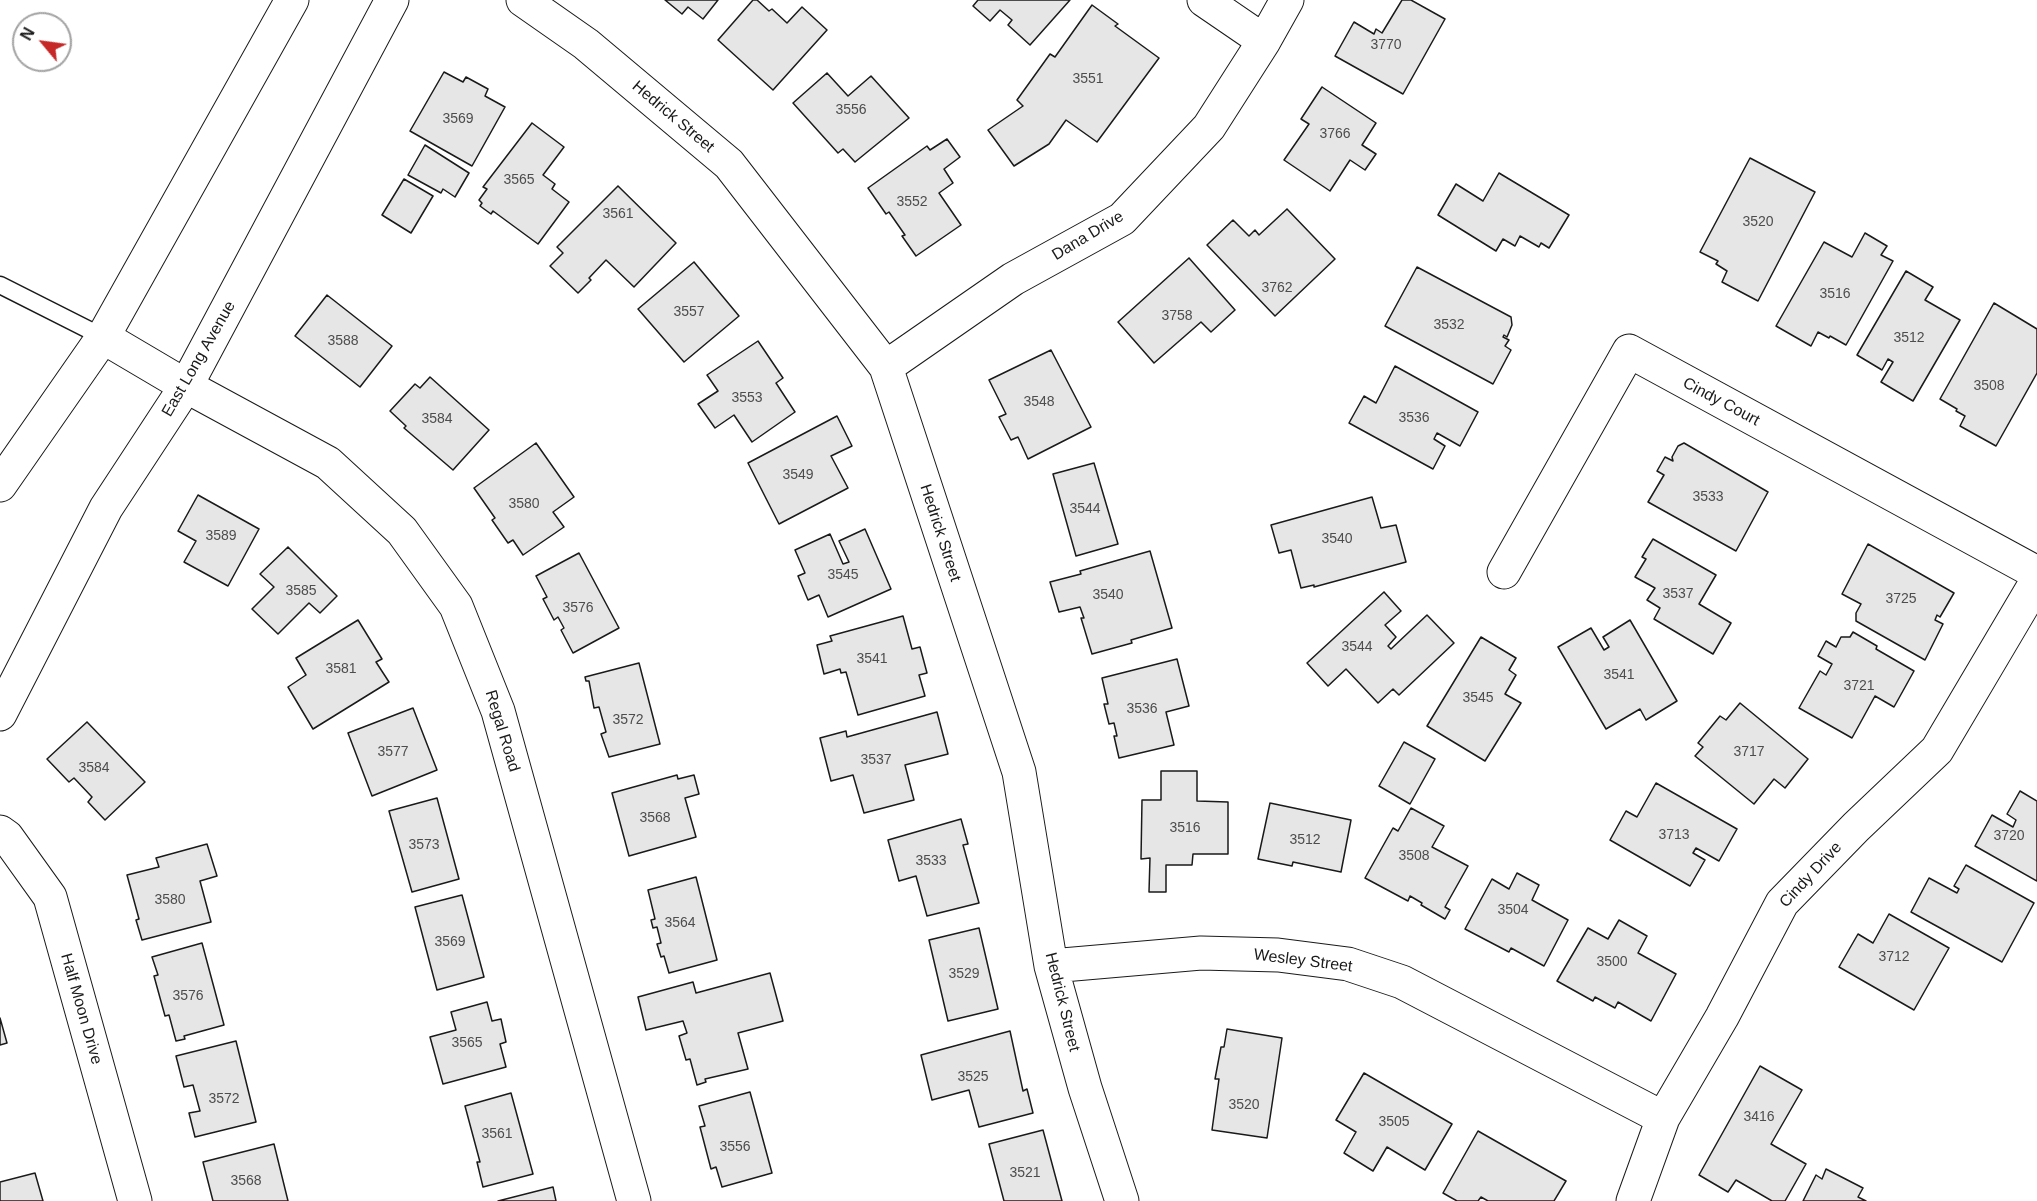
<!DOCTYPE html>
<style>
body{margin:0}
#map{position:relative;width:2037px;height:1201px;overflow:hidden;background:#fff;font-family:Helvetica,sans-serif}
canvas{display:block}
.north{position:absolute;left:12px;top:12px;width:60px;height:60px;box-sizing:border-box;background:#fff;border:2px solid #a3a3a3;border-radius:50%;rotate:299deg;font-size:16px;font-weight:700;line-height:24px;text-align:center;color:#1a1a1a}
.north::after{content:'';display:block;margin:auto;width:21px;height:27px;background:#c62828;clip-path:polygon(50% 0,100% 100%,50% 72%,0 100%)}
</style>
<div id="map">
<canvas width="2037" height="1201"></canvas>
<div class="north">N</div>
</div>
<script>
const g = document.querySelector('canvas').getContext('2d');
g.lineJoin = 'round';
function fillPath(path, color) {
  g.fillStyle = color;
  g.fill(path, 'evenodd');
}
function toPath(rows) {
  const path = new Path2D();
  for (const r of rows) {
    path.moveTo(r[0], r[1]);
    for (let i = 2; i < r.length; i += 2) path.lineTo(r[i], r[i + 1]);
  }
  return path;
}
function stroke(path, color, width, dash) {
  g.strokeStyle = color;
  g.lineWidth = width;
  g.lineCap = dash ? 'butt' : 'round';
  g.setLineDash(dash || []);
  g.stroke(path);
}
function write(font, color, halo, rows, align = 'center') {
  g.font = font + ' Helvetica,sans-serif';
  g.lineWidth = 4.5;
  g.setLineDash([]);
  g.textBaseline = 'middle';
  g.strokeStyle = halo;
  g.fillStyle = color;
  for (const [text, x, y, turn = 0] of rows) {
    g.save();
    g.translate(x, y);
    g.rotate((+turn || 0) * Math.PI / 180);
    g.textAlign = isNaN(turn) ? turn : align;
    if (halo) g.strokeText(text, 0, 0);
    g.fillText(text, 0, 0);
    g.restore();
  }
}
const building = toPath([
 [665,0,718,0,703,19,688,7,682,14,665,0],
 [753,0,757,0,769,11,772,9,787,23,802,7,827,30,773,90,718,40,753,0],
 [978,0,1070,0,1030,45,1008,25,1012,20,1000,10,990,21,973,6,978,0],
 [1402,0,1411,0,1445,19,1403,94,1335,56,1354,22,1374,34,1376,29,1382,33,1402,0],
 [1092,5,1118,24,1115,26,1159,58,1097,142,1066,120,1049,144,1014,166,988,130,1023,106,1017,100,1050,54,1055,57,1092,5],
 [444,72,463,82,466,77,488,89,485,96,505,107,472,166,410,131,444,72],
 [827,73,848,96,871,76,909,118,855,162,843,149,838,153,793,103,827,73],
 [1322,87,1376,123,1362,145,1376,154,1365,170,1350,160,1330,191,1284,160,1309,124,1301,119,1322,87],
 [532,123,564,147,543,175,555,184,552,189,569,202,538,244,493,211,491,214,480,206,482,203,479,200,487,189,483,187,532,123],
 [947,139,960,157,944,169,953,183,939,193,961,225,916,256,902,236,905,235,889,212,886,214,868,188,927,146,930,150,947,139],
 [425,145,469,173,455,197,443,189,441,193,408,175,425,145],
 [1750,158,1815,192,1758,301,1722,282,1727,271,1716,264,1718,261,1700,252,1750,158],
 [1499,173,1569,215,1549,248,1541,243,1539,247,1520,236,1515,246,1503,239,1496,251,1438,215,1456,184,1483,201,1499,173],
 [404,179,433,196,411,233,382,215,404,179],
 [618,186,676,243,634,287,606,260,589,278,591,280,578,293,550,266,563,253,557,247,618,186],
 [1287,209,1335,259,1275,316,1207,245,1233,220,1249,236,1255,230,1259,235,1287,209],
 [1865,233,1887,246,1881,255,1893,261,1846,345,1830,336,1829,338,1818,332,1811,346,1776,326,1824,242,1852,257,1865,233],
 [1189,258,1235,310,1211,332,1201,322,1154,363,1118,322,1189,258],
 [694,262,739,316,684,362,638,309,694,262],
 [1417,267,1511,317,1512,325,1507,337,1504,335,1503,337,1509,340,1505,346,1511,350,1493,384,1385,326,1417,267],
 [1906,271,1933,287,1925,300,1960,320,1913,401,1881,382,1893,362,1888,359,1882,370,1857,355,1906,271],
 [327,295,392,346,360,387,295,336,327,295],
 [1994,303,2037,329,2037,373,1996,446,1960,426,1965,416,1956,411,1957,409,1940,399,1994,303],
 [758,341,783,378,776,383,795,412,752,442,734,415,715,428,698,404,718,391,707,375,758,341],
 [1051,350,1091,427,1028,459,1018,437,1011,440,999,417,1006,414,989,380,1051,350],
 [1395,366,1478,412,1460,446,1437,433,1434,439,1445,446,1433,469,1349,423,1364,396,1376,403,1395,366],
 [430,377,489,430,453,470,404,428,406,426,390,411,415,384,420,388,430,377],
 [837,416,852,446,831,456,848,488,779,524,748,463,837,416],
 [536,443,574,497,553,512,564,527,523,555,513,540,508,543,492,520,495,518,474,488,536,443],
 [1684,443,1768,492,1736,551,1648,502,1664,475,1657,471,1665,457,1673,461,1672,457,1678,446,1684,443],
 [1094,463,1118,544,1076,556,1053,474,1094,463],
 [198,495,259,529,228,586,184,562,196,541,178,531,198,495],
 [1372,497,1381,528,1396,525,1406,562,1314,587,1314,585,1301,588,1291,550,1279,553,1271,525,1372,497],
 [865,529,891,589,828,617,819,595,808,600,798,576,805,573,795,550,830,534,843,564,849,562,839,541,865,529],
 [1653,539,1716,575,1699,604,1731,623,1713,654,1654,619,1660,608,1647,600,1655,588,1635,577,1646,559,1642,557,1653,539],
 [1868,544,1954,593,1940,617,1937,615,1935,620,1943,624,1925,660,1856,621,1856,613,1861,604,1842,594,1868,544],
 [288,547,337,596,320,613,309,603,278,634,252,609,274,587,260,574,288,547],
 [1150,551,1172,628,1131,640,1132,643,1092,654,1081,618,1084,618,1080,607,1059,612,1050,582,1081,574,1080,571,1150,551],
 [579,553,619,628,573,653,561,630,564,628,558,617,554,620,543,599,547,597,536,576,579,553],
 [1384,592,1401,611,1385,625,1396,637,1388,646,1391,649,1427,615,1454,643,1399,695,1393,689,1378,703,1346,669,1328,686,1307,663,1384,592],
 [903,616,912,649,920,647,927,673,919,675,925,696,858,715,846,672,841,673,840,669,824,674,817,645,832,641,830,636,903,616],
 [358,620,382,659,376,662,389,682,313,729,288,687,306,675,296,658,358,620],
 [1630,620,1677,701,1646,720,1640,709,1606,729,1558,647,1591,628,1604,650,1609,647,1603,637,1630,620],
 [1853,632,1877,646,1876,649,1914,671,1894,707,1875,696,1852,738,1799,708,1820,671,1826,675,1832,664,1818,656,1826,641,1836,647,1841,637,1850,637,1853,632],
 [1481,637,1516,658,1509,670,1516,675,1505,694,1521,703,1485,761,1427,726,1481,637],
 [1177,659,1189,706,1166,712,1174,745,1119,758,1114,736,1117,736,1114,723,1109,724,1104,704,1108,704,1102,678,1177,659],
 [639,663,660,744,609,757,601,734,606,732,599,707,594,708,589,681,586,681,585,677,639,663],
 [1740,703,1808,759,1785,788,1774,779,1754,804,1695,756,1703,747,1698,743,1720,716,1726,720,1740,703],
 [413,708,437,770,372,796,348,733,413,708],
 [937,712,948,754,905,765,914,800,864,813,853,775,831,781,820,738,846,731,847,737,937,712],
 [87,722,145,782,105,820,88,802,92,797,74,778,69,782,47,759,87,722],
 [1404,742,1435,759,1410,804,1379,786,1404,742],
 [1161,771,1197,771,1197,801,1228,802,1228,854,1193,854,1192,865,1166,865,1166,892,1149,892,1150,858,1141,859,1142,800,1161,800,1161,771],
 [677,775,678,779,694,775,699,794,685,798,696,837,629,856,612,793,677,775],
 [1656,783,1737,829,1719,861,1696,848,1693,853,1705,860,1690,886,1610,840,1626,811,1637,817,1656,783],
 [2020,791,2037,801,2037,881,1975,846,1992,815,2013,827,2016,820,2007,814,2020,791],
 [437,798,459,879,412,892,389,811,437,798],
 [1270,803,1351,820,1341,872,1293,862,1292,866,1258,859,1270,803],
 [1411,808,1444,826,1432,847,1468,866,1445,907,1450,910,1445,919,1421,905,1422,903,1410,896,1408,901,1365,878,1393,828,1398,831,1411,808],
 [961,819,968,844,963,845,979,903,927,916,916,876,899,881,888,840,961,819],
 [207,844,217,876,200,881,211,922,142,940,136,920,139,919,127,875,159,867,156,858,207,844],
 [1966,865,2034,903,2002,962,1911,912,1929,878,1957,893,1959,889,1954,886,1966,865],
 [1517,873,1539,885,1532,900,1568,920,1544,966,1511,948,1509,952,1465,929,1492,879,1509,889,1517,873],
 [696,877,717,960,669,973,664,956,661,957,657,944,661,943,657,927,653,928,651,920,655,919,648,890,696,877],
 [462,895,484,977,437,990,415,907,462,895],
 [1889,914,1949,948,1914,1010,1839,967,1858,934,1873,943,1889,914],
 [1619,920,1647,936,1638,953,1676,974,1651,1021,1618,1002,1615,1008,1595,997,1593,1001,1557,981,1588,928,1608,939,1619,920],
 [979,928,998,1009,948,1021,929,940,979,928],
 [202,943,224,1025,184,1036,185,1039,176,1041,169,1015,165,1016,154,976,158,975,152,957,202,943],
 [770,973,783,1021,738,1033,748,1069,705,1079,706,1082,697,1085,690,1059,686,1060,679,1036,687,1033,683,1021,646,1030,638,997,693,982,696,993,770,973],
 [487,1002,492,1021,501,1019,506,1042,500,1044,506,1067,443,1084,430,1037,456,1030,451,1012,487,1002],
 [0,1018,7,1043,0,1045,0,1018],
 [1227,1029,1282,1038,1267,1138,1212,1130,1219,1079,1215,1079,1221,1047,1224,1047,1227,1029],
 [1010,1031,1023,1091,1027,1089,1033,1113,979,1127,969,1090,932,1100,921,1055,1010,1031],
 [236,1041,256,1122,195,1137,189,1113,200,1111,193,1085,184,1087,176,1056,236,1041],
 [1760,1066,1802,1090,1771,1144,1806,1164,1785,1201,1772,1201,1736,1180,1728,1192,1699,1175,1760,1066],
 [1364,1073,1452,1124,1425,1170,1387,1147,1373,1171,1344,1153,1356,1132,1336,1120,1364,1073],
 [750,1092,772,1173,722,1187,716,1167,711,1169,700,1127,705,1126,699,1106,750,1092],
 [511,1093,533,1174,483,1187,477,1162,480,1162,465,1106,511,1093],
 [1043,1130,1062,1201,1004,1201,989,1144,1043,1130],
 [1478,1131,1566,1181,1554,1201,1488,1201,1481,1197,1478,1201,1457,1201,1443,1193,1478,1131],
 [274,1144,288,1201,213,1201,203,1162,274,1144],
 [1826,1169,1863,1188,1858,1197,1866,1201,1803,1201,1816,1175,1822,1179,1826,1169],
 [35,1173,43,1201,0,1201,0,1182,35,1173],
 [553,1187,556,1201,498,1201,553,1187]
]);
fillPath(building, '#e6e6e6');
stroke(building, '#1a1a1a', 1.5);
const lane = toPath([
 [0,285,103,337]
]);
const street = toPath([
 [523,0,586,44,729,164,886,367,1019,772,1051,966,1085,1088,1122,1201],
 [1204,0,1264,41],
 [103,337,186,386,328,463,402,531,456,606,498,711,634,1201],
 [886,367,1013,279,1122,219,1209,127,1264,41,1287,0],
 [1504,572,1629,351,2037,573],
 [0,832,7,837,50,897,135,1201],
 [1051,966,1201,953,1278,955,1348,964,1402,982,1663,1118],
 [1633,1201,1663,1118,1722,1017,1782,903,1856,827,1937,750,2037,581]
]);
const secondary = toPath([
 [0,485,103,337,292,0],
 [0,714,106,508,186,386,392,0]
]);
stroke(lane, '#1a1a1a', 19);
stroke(street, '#1a1a1a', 35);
stroke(secondary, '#1a1a1a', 35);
stroke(lane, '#fff', 16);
stroke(street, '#fff', 33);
stroke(secondary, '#fff', 33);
write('14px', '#4d4d4d', null, [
 ["3770",1386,45],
 ["3551",1088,79],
 ["3556",851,110],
 ["3569",458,119],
 ["3766",1335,134],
 ["3565",519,180],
 ["3552",912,202],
 ["3561",618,214],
 ["3520",1758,222],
 ["3762",1277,288],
 ["3516",1835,294],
 ["3557",689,312],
 ["3758",1177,316],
 ["3532",1449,325],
 ["3512",1909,338],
 ["3588",343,341],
 ["3508",1989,386],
 ["3553",747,398],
 ["3548",1039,402],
 ["3536",1414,418],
 ["3584",437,419],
 ["3549",798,475],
 ["3533",1708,497],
 ["3580",524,504],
 ["3544",1085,509],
 ["3589",221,536],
 ["3540",1337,539],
 ["3545",843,575],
 ["3585",301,591],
 ["3537",1678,594],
 ["3540",1108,595],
 ["3725",1901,599],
 ["3576",578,608],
 ["3544",1357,647],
 ["3541",872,659],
 ["3581",341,669],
 ["3541",1619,675],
 ["3721",1859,686],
 ["3545",1478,698],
 ["3536",1142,709],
 ["3572",628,720],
 ["3577",393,752],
 ["3717",1749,752],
 ["3537",876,760],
 ["3584",94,768],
 ["3568",655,818],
 ["3516",1185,828],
 ["3713",1674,835],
 ["3720",2009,836],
 ["3512",1305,840],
 ["3573",424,845],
 ["3508",1414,856],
 ["3533",931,861],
 ["3580",170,900],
 ["3504",1513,910],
 ["3564",680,923],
 ["3569",450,942],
 ["3712",1894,957],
 ["3500",1612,962],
 ["3529",964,974],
 ["3576",188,996],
 ["3565",467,1043],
 ["3525",973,1077],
 ["3572",224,1099],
 ["3520",1244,1105],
 ["3416",1759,1117],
 ["3505",1394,1122],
 ["3561",497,1134],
 ["3556",735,1147],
 ["3521",1025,1173],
 ["3568",246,1181]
]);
write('16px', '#1a1a1a', '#fff', [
 ["Hedrick Street",673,117,40],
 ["Dana Drive",1088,236,-31],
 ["East Long Avenue",199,359,-60],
 ["Cindy Court",1721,402,28],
 ["Hedrick Street",940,533,72],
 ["Regal Road",502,731,73],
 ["Cindy Drive",1811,875,-47],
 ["Wesley Street",1303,961,7],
 ["Hedrick Street",1062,1002,76],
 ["Half Moon Drive",81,1009,74]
]);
</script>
